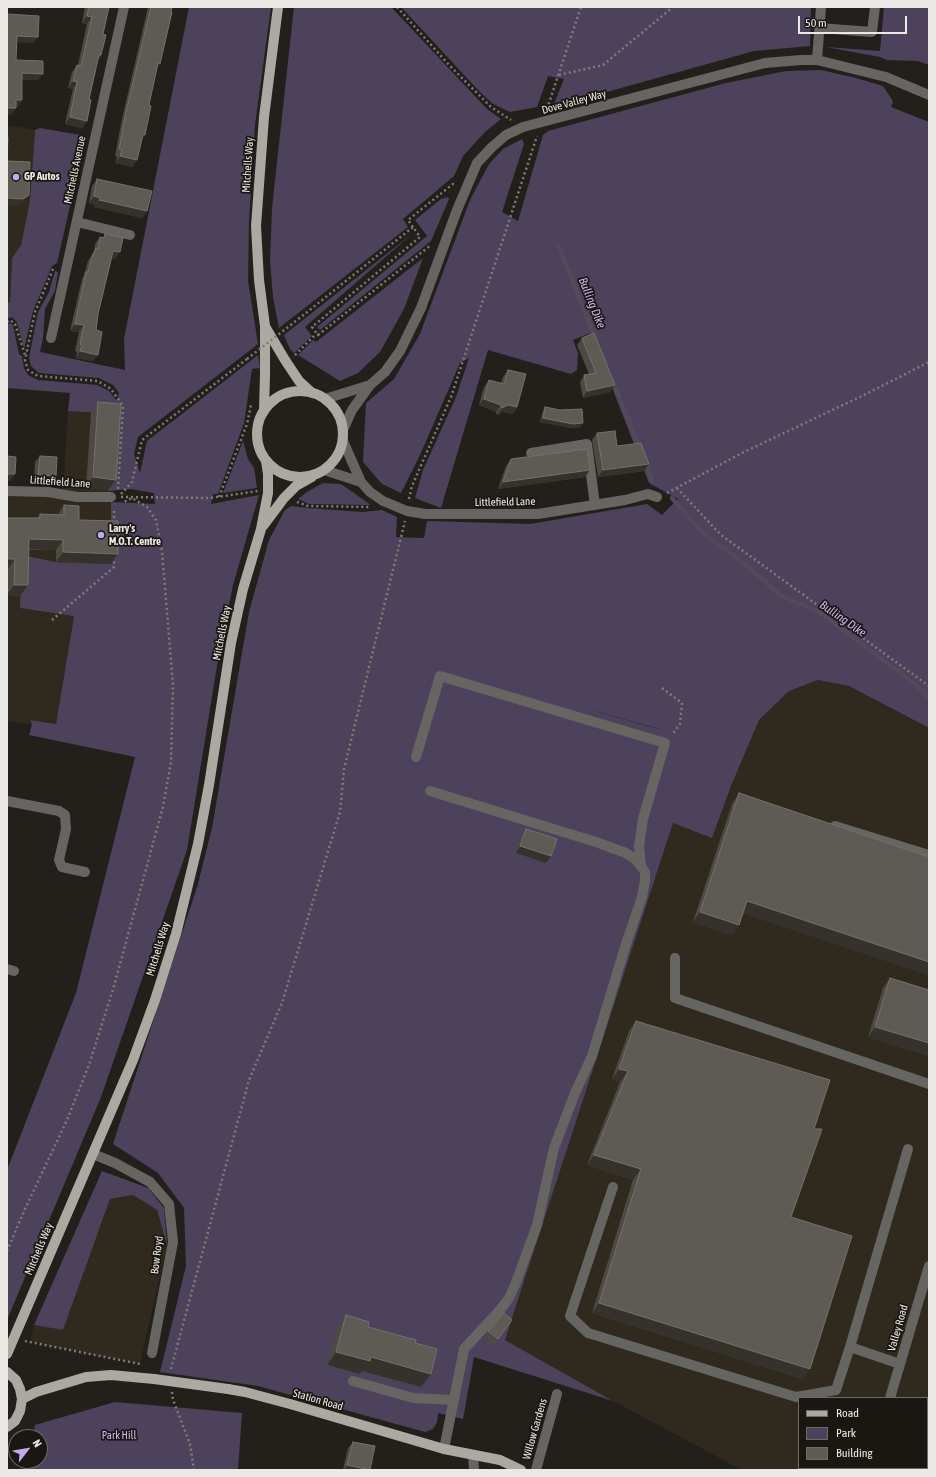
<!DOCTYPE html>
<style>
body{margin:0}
#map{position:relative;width:936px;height:1477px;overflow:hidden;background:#23201b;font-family:"Asap Condensed",sans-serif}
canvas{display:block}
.frame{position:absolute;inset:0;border:8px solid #ebe9e5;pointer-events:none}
.legend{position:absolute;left:798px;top:1397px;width:130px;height:72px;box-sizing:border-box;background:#1a1712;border:1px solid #6e6b66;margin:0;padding:5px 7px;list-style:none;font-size:12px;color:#ebe9e5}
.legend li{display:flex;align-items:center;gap:8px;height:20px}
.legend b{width:20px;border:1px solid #6e6b66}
.north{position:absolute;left:8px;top:1429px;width:40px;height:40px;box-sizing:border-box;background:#1a1712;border:1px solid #6e6b66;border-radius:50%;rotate:59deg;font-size:11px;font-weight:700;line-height:16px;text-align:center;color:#ebe9e5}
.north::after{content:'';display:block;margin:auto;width:14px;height:18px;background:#c4a7f1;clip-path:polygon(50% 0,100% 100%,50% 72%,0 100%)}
.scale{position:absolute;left:798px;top:16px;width:109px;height:18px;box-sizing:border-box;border:2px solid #ebe9e5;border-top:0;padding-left:5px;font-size:12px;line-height:14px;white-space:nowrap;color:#ebe9e5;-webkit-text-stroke:3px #1a1712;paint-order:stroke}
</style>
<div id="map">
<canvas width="936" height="1477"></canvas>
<div class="frame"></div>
<ul class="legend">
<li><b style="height:5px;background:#aca9a3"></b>Road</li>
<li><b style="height:11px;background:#4c425c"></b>Park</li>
<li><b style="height:11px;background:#5e5b55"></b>Building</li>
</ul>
<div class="north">N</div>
<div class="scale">50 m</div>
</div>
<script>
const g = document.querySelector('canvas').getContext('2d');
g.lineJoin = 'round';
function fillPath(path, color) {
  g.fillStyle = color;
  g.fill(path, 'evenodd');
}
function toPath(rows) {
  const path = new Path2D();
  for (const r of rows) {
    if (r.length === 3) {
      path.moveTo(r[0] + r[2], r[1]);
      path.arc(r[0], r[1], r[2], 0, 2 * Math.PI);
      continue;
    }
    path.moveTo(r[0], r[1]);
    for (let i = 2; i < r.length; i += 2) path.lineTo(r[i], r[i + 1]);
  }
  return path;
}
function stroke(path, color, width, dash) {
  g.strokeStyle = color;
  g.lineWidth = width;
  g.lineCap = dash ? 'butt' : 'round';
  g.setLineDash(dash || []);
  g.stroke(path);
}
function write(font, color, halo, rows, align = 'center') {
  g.font = font + ' "Asap Condensed",sans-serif';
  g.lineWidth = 3.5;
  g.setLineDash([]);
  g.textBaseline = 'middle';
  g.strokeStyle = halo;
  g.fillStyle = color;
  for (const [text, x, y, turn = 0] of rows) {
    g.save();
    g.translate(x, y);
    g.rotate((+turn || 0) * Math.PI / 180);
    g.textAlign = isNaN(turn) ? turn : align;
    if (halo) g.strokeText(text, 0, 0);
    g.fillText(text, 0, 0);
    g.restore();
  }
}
fillPath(toPath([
 [7,125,35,130,30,200,21,245,12,258,10,303,7,302],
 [68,411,114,414,108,491,111,502,111,564,56,562,22,555,74,616,56,724,30,720,32,724,7,721,7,495,58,496,63,485,64,476],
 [818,680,849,686,929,728,929,1470,742,1470,613,1401,505,1340,673,823,712,837,731,786,759,720,789,691],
 [799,1398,927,1398,927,1468,799,1468],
 [133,1195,157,1210,167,1245,140,1364,30,1342,34,1325,63,1330,110,1199]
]), '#2f291e');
fillPath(toPath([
 [189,7,271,7,255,125,249,221,248,281,258,344,138,437,134,454,140,473,147,441,258,355,260,368,252,369,244,423,218,494,213,494,211,504,259,495,233,585,217,666,187,850,101,1097,7,1320,7,1170,76,993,135,757,29,735,32,724,30,720,56,724,74,616,20,608,22,555,56,562,111,564,111,502,155,504,154,493,130,489,108,491,114,414,68,411,70,393,7,388,7,325,10,323,13,325,19,354,22,356,24,368,28,375,38,380,97,385,109,391,117,401,119,393,113,385,99,378,39,373,31,366,29,358,38,312,49,292,55,271,58,272,55,291,45,309,43,338,40,352,125,370,124,339],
 [294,7,391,7,487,109,501,119,485,132,463,156,454,176,403,219,408,227,279,328,273,297,270,260,272,208],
 [401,7,811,7,810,46,754,51,560,105,554,104,564,79,548,76,537,107,510,112,493,104,479,91],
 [884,7,929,7,929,65,918,61,887,60,880,57,826,47,880,51],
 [821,70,856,78,883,86,893,101,891,107,929,122,929,728,849,686,818,680,789,691,759,720,731,786,712,838,673,823,505,1340,613,1401,474,1357,463,1419,438,1413,437,1422,433,1429,425,1432,258,1386,160,1372,186,1266,184,1208,158,1173,113,1144,198,884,212,828,249,612,269,540,285,510,291,506,308,508,363,512,382,510,397,517,396,537,424,538,427,521,530,524,647,504,662,515,678,499,649,483,591,333,573,340,578,353,577,370,571,374,488,350,441,508,415,498,423,470,456,397,469,358,460,363,420,455,401,493,382,484,363,462,366,403,394,379,420,334,470,200,489,164,503,149,522,139,524,144,502,212,518,221,543,135,548,131,726,83,786,71],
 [570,704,663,730,647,726],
 [40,128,86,136,57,263,52,266,33,311,24,349,17,322,12,317,7,319,7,302,10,302,12,258,21,245,30,200,35,130],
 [448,197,449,199,431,241,320,330,317,327,427,236,415,220,441,199],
 [413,233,305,327,312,336,294,353,290,349,284,335],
 [423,258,404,309,380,352,358,373,340,381,298,355,313,340,316,342],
 [243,441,248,459,254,468,257,488,223,493],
 [323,483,341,484,371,505,309,504,298,499,307,492],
 [102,1171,148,1188,164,1208,167,1245,157,1210,133,1195,110,1199,63,1330,34,1325],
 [115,1402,242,1413,238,1470,25,1470,27,1461,40,1461,40,1437,33,1437,35,1425]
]), '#4c425c');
stroke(toPath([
 [558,244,595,338],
 [613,382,640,449],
 [645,461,652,481],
 [672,498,703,533,750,568,781,596,819,612,915,684,929,698]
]), '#524959', 4.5);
stroke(toPath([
 [397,7,450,66,491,107,511,120],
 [559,75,603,65,673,7],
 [547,109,581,7],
 [413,227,408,220,453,184,455,184],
 [53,269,35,312,25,360,28,370,38,376,98,381,111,389,123,406,118,489],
 [306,313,413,227,420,237,312,327,318,335,431,245],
 [7,322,10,320,15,324,25,355],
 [295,355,313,337,318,335],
 [677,488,721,535,929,686],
 [667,493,740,454,864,395,929,362],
 [121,494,132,482,142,440,247,359],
 [121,497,210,498,258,491],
 [219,497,247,424,251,405],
 [409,499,412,486,451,397,537,136],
 [297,502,308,506,371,507],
 [114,523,114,508],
 [52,620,114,567,114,558],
 [662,688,682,703,680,724,672,735],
 [7,1251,25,1209,67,1120,89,1065,114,986,163,807,171,762,173,685,162,551,156,520,147,507,132,498,122,503],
 [25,1341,140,1364],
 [171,1369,249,1080,282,1003,340,812,344,769,405,521],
 [172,1392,173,1400,190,1444,194,1470]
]), '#7f7c77', 2.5, [2, 3]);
stroke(toPath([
 [819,28,872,32,875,7],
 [817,60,821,7],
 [77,222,130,235],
 [51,338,124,7],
 [325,399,370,385],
 [343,430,352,410,370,385,385,372,400,351,421,308,457,210,477,163,492,147,506,135,523,127,765,63,801,60,817,60,886,77,929,95],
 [343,441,361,482,370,492,383,501,407,511,425,514,538,514,625,500,648,494,657,497],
 [531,453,587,444,595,505],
 [324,470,361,482],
 [7,491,48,492,77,497,111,497],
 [416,757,440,676,665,743,643,819,639,846,641,866],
 [430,791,596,842,626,853,635,859,641,866,645,872,645,881,642,897,625,947,592,1056,575,1093,554,1148,537,1225,515,1285,509,1298,500,1310,464,1349,444,1449],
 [7,801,59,811,65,815,66,829,59,860,62,867,85,872],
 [835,826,929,855],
 [675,958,675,998,929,1084],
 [7,969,14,971],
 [93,1154,115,1163,150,1182,169,1204,173,1242,152,1353],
 [613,1187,570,1316,588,1333,796,1397,836,1390,850,1347,900,1364],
 [850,1347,908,1149],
 [353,1381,413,1398,454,1400],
 [890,1398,929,1266],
 [927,1418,929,1418],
 [473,1455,474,1470],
 [536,1470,557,1394],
 [886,1470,886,1468]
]), '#666562', 10);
stroke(toPath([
 [266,328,285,360,299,381,312,393],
 [300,434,43],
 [264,411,265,374,265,326,259,280,256,226,264,117,278,7],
 [263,526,284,498,296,486,312,477],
 [7,1354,133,1060,155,1000,176,934,198,844,209,785,231,643,243,589,261,529,268,493,268,474,266,461],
 [7,1372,16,1380,20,1389,22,1399,20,1411,15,1421,7,1427],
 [228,1389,245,1392,290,1404,444,1449,500,1460,521,1470],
 [22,1399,36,1392,86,1377,111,1375,154,1379]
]), '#aca9a3', 10);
stroke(toPath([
 [247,359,306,313]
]), '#7f7c77', 2.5, [2, 3]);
stroke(toPath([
 [154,1379,228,1389]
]), '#aca9a3', 10);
fillPath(toPath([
 [85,7,109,7,103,34,101,55,98,60,89,99,87,121,82,128,65,124,73,89,68,88,72,72,77,65,78,65,87,24,82,23],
 [148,7,172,7,133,167,115,163,117,157,115,156,122,119],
 [97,179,147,211,142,218,94,207,95,205,89,203,92,186],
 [105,234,115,259,112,258,98,314,93,361,76,358,77,352,75,351,79,332,70,331,82,279,84,275,88,261,94,251,95,244,100,237,103,238],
 [582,338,615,385,610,392,583,398,580,382,584,375,589,374,577,345],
 [508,370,517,407,513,414,503,412,497,415,496,412,479,405,484,387,489,380,501,383,503,377],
 [98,402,116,480,108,490,86,488,91,413],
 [545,407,581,427,571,428,540,422,543,411],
 [597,433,617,446,649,464,644,471,598,477,592,440],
 [40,456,56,476,51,483,34,482,35,462],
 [511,459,590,470,585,477,498,489,506,466],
 [64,505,79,520,111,564,56,562,56,550,29,550,20,596,7,595,8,569,7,569,7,518,37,518,40,514,58,514],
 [739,793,929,857,929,975,743,913,739,925,732,935,693,922,732,804],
 [526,829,551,856,546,863,516,853,521,836],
 [890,978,929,990,929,1056,868,1037,883,988],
 [636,1021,814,1129,791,1217,803,1379,592,1313,633,1180,587,1165,620,1082,612,1079,629,1031],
 [346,1315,368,1327,415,1343,421,1387,362,1371,360,1374,327,1365,337,1329],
 [512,1320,493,1346,483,1338,488,1331],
 [353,1442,370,1470,343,1470,348,1448]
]), '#4d4a44');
fillPath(toPath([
 [87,16,92,17,87,24,82,23],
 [17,36,38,37,33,43,12,42],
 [22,73,43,74,38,80,17,80],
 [73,81,77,82,73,89,68,88],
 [16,100,22,100,18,107,11,107],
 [7,108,16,108,11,115,7,115],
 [70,117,87,121,82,128,65,124],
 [120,156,137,160,133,167,115,163],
 [29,195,24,201,18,206,7,205,7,198],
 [94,196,100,198,95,205,89,203],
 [99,200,147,211,142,218,94,207],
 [113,251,120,252,115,259,109,257],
 [75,324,84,325,79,332,70,331],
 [80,351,98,355,93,361,76,358],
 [615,385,610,392,583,398,587,391],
 [484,399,501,405,496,412,479,405],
 [508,405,517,407,513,414,503,412,497,415,502,408],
 [543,418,583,423,581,427,571,428,540,422],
 [649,464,644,471,598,477,603,470],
 [590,470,585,477,498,489,503,482],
 [7,474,15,474,10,481,7,481],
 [38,475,56,476,51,483,34,482],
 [93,477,116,480,108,490,86,488],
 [29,539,63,540,56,550,22,549],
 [63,552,118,554,111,564,56,562],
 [7,559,15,559,8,569,7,569],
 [14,585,28,585,20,596,7,595],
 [520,846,551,856,546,863,516,853],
 [747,901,929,962,929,975,740,912],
 [700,912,739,925,732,935,693,922],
 [875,1027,929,1043,929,1056,868,1037],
 [619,1069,628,1071,620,1082,612,1079],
 [594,1155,641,1169,633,1180,587,1165],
 [599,1303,810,1369,803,1379,592,1313],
 [336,1352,371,1357,431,1374,421,1387,362,1371,360,1374,327,1365],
 [347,1465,370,1470,344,1470]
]), '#35322c');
const building = toPath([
 [89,7,109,7,103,34,106,35,101,55,99,55,89,99,91,100,87,121,70,117,77,82,73,81,77,65,81,66,92,17,87,16,89,7],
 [151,7,172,7,171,12,172,12,160,64,158,63,149,105,151,106,145,135,143,135,137,160,120,156,122,150,119,149,126,112,151,7],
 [7,14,39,16,38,37,17,36,16,60,43,61,43,74,22,73,22,100,16,100,16,108,7,108,7,14],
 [7,137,8,137,7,161,30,162,29,195,23,199,7,198,7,137],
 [97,179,152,191,147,211,99,200,100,198,94,196,97,179],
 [105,234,123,238,120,252,113,251,98,314,96,330,102,332,98,355,80,351,82,345,80,344,84,325,75,324,86,272,88,272,93,254,94,254,96,248,98,249,100,237,104,238,105,234],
 [594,333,615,385,587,391,584,375,596,373,582,338,594,333],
 [508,370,526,374,517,407,508,405,502,408,501,405,484,399,489,380,504,384,508,370],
 [98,402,121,404,116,480,93,477,98,402],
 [545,407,560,410,582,409,583,423,573,424,543,418,545,407],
 [615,431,617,446,641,443,649,464,603,470,597,433,615,431],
 [587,449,590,470,503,482,511,459,587,449],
 [7,456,16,457,15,474,7,474,7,456],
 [40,456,57,457,56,476,38,475,40,456],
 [64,505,79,506,79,520,118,521,118,554,63,552,63,540,29,539,28,585,14,585,15,559,7,559,7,518,40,518,40,514,64,515,64,505],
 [739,793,929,857,929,962,747,901,739,925,700,912,739,793],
 [526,829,557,839,551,856,520,846,526,829],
 [890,978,929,990,929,1043,875,1027,890,978],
 [636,1021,830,1080,814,1129,822,1129,791,1217,852,1236,810,1369,599,1303,641,1169,594,1155,628,1071,619,1069,636,1021],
 [504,1313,512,1320,498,1339,488,1331,504,1313],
 [346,1315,369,1322,368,1327,416,1340,415,1343,437,1349,431,1374,371,1357,370,1361,336,1352,346,1315],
 [353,1442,375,1446,370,1470,347,1465,353,1442]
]);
fillPath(building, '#5e5b55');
stroke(building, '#74716c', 1);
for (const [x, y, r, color] of [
 [16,177,4,"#c4a7f1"],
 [101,535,4,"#c4a7f1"]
]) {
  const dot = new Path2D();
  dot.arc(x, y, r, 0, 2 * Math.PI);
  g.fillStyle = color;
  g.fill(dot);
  stroke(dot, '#1a1712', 1.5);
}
write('11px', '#ebe9e5', '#1a1712', [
 ["Dove Valley Way",574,102,-15],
 ["Mitchells Way",248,165,-86],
 ["Mitchells Avenue",75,170,-78],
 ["Littlefield Lane",60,482,4],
 ["Littlefield Lane",505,502,-1],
 ["Mitchells Way",222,633,-79],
 ["Mitchells Way",158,949,-73],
 ["Mitchells Way",39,1249,-67],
 ["Bow Royd",157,1255,-83],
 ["Valley Road",898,1328,-74],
 ["Station Road",318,1400,16],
 ["Willow Gardens",535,1429,-74]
]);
write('bold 11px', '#ebe9e5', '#1a1712', [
 ["GP Autos",24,177],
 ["Larry's",109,529],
 ["M.O.T. Centre",109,542]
], 'left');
write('11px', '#d1baf5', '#1a1712', [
 ["Park Hill",119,1436]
]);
write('italic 12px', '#cdb6f1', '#1a1712', [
 ["Bulling Dike",592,303,68],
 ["Bulling Dike",843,619,35]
]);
</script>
